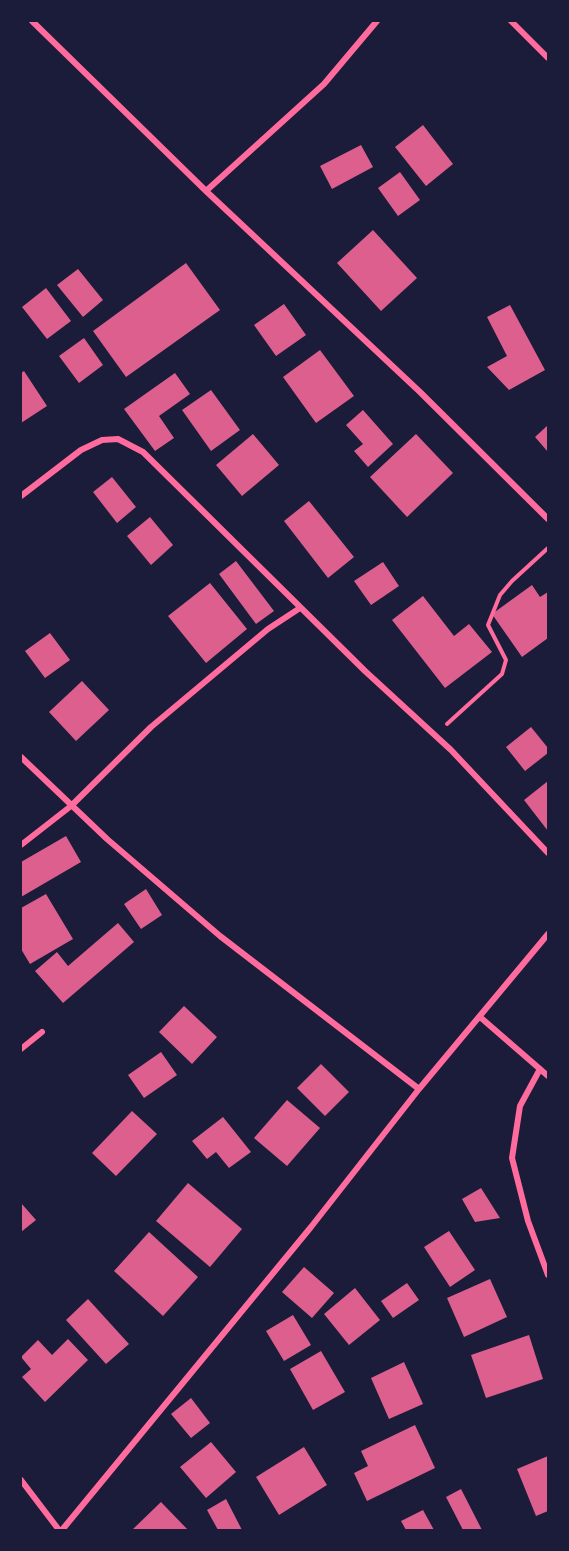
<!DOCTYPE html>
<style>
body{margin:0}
#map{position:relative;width:569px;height:1551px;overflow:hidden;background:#1b1b3a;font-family:Ubuntu,sans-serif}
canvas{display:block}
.frame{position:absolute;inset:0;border:22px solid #1b1b3a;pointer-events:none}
</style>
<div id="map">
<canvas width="569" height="1551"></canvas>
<div class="frame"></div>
</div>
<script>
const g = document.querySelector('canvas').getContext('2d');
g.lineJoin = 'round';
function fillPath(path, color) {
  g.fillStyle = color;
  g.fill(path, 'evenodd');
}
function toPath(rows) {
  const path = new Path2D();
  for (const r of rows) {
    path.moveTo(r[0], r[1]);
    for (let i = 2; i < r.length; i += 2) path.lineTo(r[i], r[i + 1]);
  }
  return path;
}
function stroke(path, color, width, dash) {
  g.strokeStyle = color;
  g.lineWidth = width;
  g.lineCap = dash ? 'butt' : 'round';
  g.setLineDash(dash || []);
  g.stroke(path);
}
fillPath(toPath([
 [423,125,453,164,426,186,395,147],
 [361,145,373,167,332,189,320,166],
 [400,172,420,200,398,216,378,188],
 [373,230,417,278,381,311,337,263],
 [186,263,220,310,126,377,93,331],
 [78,269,103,300,83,317,57,285],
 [46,288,71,321,47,339,22,307],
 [284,304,306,335,276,356,254,325],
 [510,305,545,370,509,390,487,367,507,356,487,317],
 [84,338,103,365,79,383,59,356],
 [320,350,354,396,316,423,283,377],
 [24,371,47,406,21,423,21,373],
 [175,373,190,394,159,416,174,438,155,451,124,409],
 [211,390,240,430,211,451,182,410],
 [363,410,393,444,368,467,354,451,363,444,346,425],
 [548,425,548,452,535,437],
 [253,434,279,465,242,496,216,465],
 [416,434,453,473,407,517,370,477],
 [112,477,136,507,117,523,93,492],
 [309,501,354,557,328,578,284,521],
 [150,517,173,545,151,565,127,536],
 [236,561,274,611,256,624,219,574],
 [383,562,399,586,371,605,354,581],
 [210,583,247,629,206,663,168,616],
 [532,585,540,597,548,592,548,638,522,657,492,614],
 [423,596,454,636,469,624,492,652,445,688,392,620],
 [50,633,70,660,45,678,25,651],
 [82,681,109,710,76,741,49,712],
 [531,727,548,748,548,753,525,771,506,747],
 [548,781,548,831,524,800],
 [66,836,81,862,21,897,21,862],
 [146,889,162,915,141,929,124,904],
 [46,894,73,939,30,964,21,949,21,908],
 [118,923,134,942,63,1003,35,971,57,952,68,966],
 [184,1006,217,1037,192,1064,159,1032],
 [161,1052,177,1075,144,1098,128,1075],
 [321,1064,349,1092,325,1116,297,1088],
 [287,1100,320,1128,287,1166,254,1138],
 [132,1111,157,1134,116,1176,92,1153],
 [223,1117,251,1152,229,1168,216,1152,207,1159,192,1141],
 [188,1183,242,1229,210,1267,156,1221],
 [481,1188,500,1218,475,1222,462,1199],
 [21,1203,36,1220,21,1232],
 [449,1231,475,1270,450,1287,424,1247],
 [149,1232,198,1277,163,1316,114,1271],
 [304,1267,334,1293,312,1318,282,1292],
 [490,1279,507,1317,464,1337,447,1298],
 [407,1283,419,1300,393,1318,381,1301],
 [355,1288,380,1320,349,1345,324,1314],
 [88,1299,129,1344,106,1364,66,1320],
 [293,1315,311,1345,284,1361,266,1331],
 [529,1335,543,1379,486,1398,471,1355],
 [68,1339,88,1360,45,1402,22,1377,31,1369,21,1357,38,1340,52,1355],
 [321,1351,345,1392,313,1410,290,1369],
 [404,1362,423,1404,389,1419,371,1378],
 [191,1398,210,1423,191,1438,171,1414],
 [415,1425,435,1468,367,1501,354,1473,368,1466,361,1451],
 [211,1442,236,1472,206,1498,180,1467],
 [304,1447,327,1485,279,1515,256,1477],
 [548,1456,548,1511,536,1516,517,1469],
 [461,1489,482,1530,463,1530,446,1497],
 [226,1499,242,1530,218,1530,207,1510],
 [161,1502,188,1530,132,1530],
 [423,1510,434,1530,406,1530,401,1521]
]), '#dd5f8e');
stroke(toPath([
 [447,724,502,674,506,660,488,625,500,595,512,581,548,548]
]), '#ff6b9d', 4);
stroke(toPath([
 [32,21,206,191,420,392,548,519],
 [511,21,548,58],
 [206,191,324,84,377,21],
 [21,496,81,450,102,440,118,439,143,452,365,671,451,750,548,853],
 [21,757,107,839,220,936,419,1089],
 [21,845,71,806,151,727,268,629,300,608],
 [480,1017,548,1076],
 [21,1049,42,1032],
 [540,1069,520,1106,512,1158,528,1221,548,1275],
 [21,1480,59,1530],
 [62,1530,311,1227,419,1089,548,934]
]), '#ff6b9d', 6);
</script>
